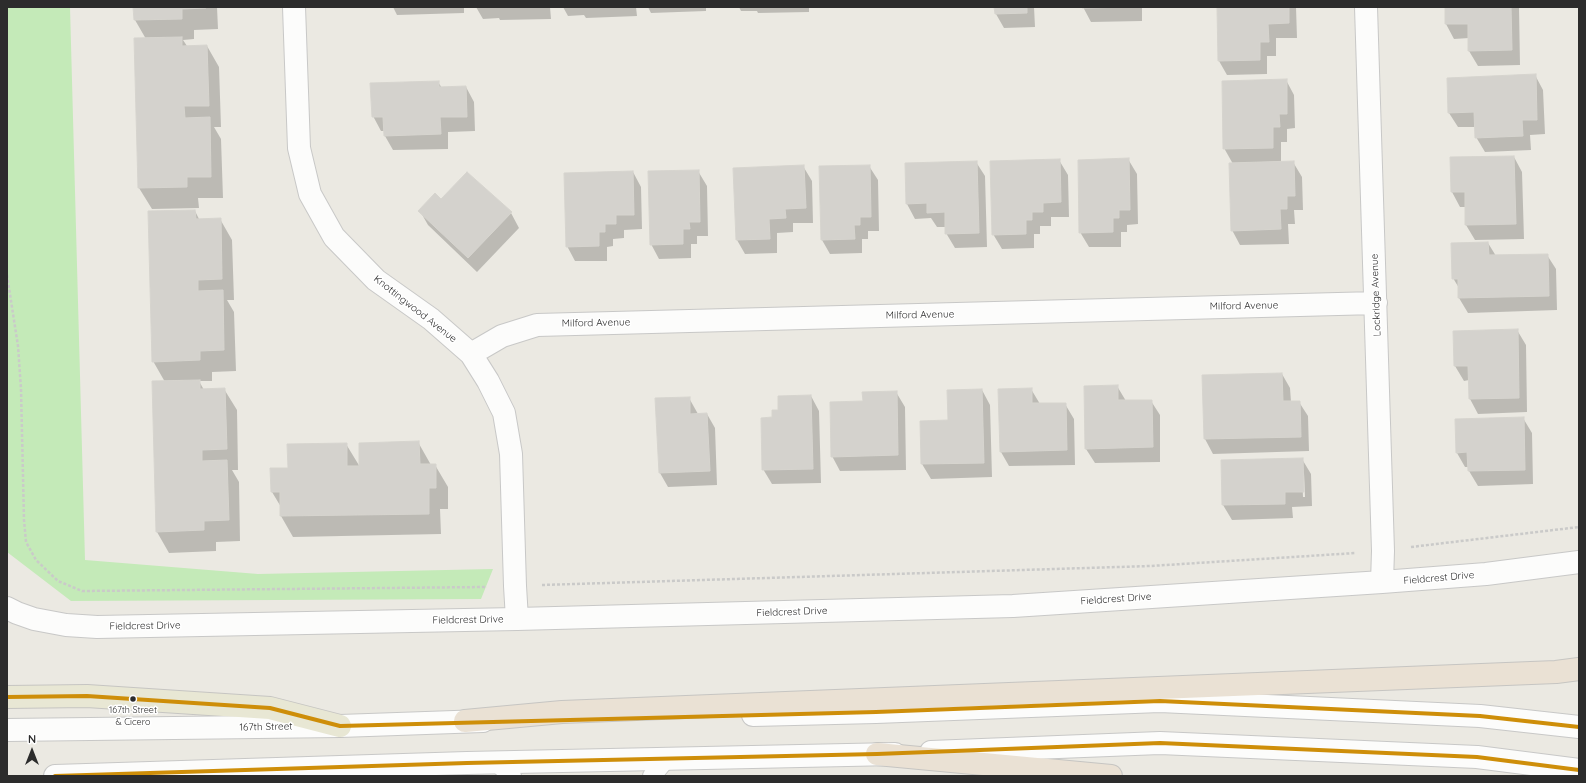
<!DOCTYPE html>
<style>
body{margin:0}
#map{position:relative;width:1586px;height:783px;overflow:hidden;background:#ebe9e2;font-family:Quicksand,sans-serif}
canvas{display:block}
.frame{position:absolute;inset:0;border:8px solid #2c2c2c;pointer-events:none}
.north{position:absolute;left:12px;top:731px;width:40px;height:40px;-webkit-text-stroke:3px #fff;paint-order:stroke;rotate:0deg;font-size:11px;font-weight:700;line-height:16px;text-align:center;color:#2c2c2c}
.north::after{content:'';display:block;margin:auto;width:14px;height:18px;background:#2c2c2c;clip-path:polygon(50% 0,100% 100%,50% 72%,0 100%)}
</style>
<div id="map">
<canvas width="1586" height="783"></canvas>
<div class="frame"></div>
<div class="north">N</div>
</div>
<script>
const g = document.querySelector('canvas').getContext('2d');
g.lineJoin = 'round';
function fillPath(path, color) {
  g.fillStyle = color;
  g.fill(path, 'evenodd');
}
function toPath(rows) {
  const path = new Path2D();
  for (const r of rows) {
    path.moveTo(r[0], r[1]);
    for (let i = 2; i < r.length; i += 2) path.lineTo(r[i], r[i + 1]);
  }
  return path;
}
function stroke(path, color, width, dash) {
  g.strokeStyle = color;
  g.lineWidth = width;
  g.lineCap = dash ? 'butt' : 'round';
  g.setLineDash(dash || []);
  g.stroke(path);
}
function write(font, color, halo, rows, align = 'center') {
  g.font = font + ' Quicksand,sans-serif';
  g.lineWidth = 3;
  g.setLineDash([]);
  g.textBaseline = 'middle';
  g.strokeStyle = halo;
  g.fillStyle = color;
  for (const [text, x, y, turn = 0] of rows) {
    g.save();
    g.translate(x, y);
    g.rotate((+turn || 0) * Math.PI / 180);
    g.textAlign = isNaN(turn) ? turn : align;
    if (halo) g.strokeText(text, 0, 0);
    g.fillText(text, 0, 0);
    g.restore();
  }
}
fillPath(toPath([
 [7,7,70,7,85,560,258,574,493,569,481,599,71,601,7,552]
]), '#c4eab8');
fillPath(toPath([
 [134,7,217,7,218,29,194,30,194,39,183,40,187,46,207,46,219,67,221,127,214,127,221,139,223,198,198,198,199,208,152,209,139,188,146,39,135,20],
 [393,7,464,7,464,13,397,15],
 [476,7,550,7,551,19,500,20,499,18,483,19],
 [563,7,636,7,637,16,586,18,584,15,568,16],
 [648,7,706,7,706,11,651,13],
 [739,7,809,7,809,12,758,13,757,11,741,11],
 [995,7,1034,7,1035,27,1004,28,996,14],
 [1083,7,1142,7,1142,21,1091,22],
 [1218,7,1296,7,1297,38,1276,38,1276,56,1267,56,1267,74,1227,75,1219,61],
 [1446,7,1519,7,1520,65,1478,66,1469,51,1469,38,1454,39,1446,24],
 [1535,75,1543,90,1545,134,1530,135,1531,150,1485,152,1476,137,1476,127,1458,127,1449,113],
 [1286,80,1294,95,1295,128,1287,129,1287,142,1281,142,1281,162,1293,162,1302,177,1303,210,1294,210,1295,224,1288,224,1289,244,1240,245,1232,230,1233,164,1224,148],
 [438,82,442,88,466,87,474,102,475,131,448,132,448,149,393,150,385,136,385,131,381,131,373,116],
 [1514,157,1522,172,1524,239,1475,240,1466,225,1466,207,1460,207,1452,192,1451,158],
 [1128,159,1137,174,1138,224,1127,225,1127,232,1121,232,1121,247,1089,247,1080,232],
 [1059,160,1068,175,1069,217,1051,217,1051,226,1040,226,1040,234,1034,234,1034,248,1002,249,993,234],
 [976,162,985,176,987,247,955,248,946,233,946,227,937,227,931,218,915,219,907,204,906,164],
 [803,166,812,181,813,223,793,223,793,232,777,233,777,253,745,254,737,240],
 [869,166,878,180,879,231,868,231,868,239,862,239,862,253,830,254,822,240],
 [698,171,707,186,708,236,697,236,697,244,691,244,691,258,659,259,651,244],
 [633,172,641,187,642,229,624,230,624,238,613,239,613,246,607,247,607,261,575,261,567,246],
 [441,201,511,213,519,228,477,272,428,225,420,211],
 [195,211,199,219,220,219,232,240,234,300,227,300,234,312,236,371,212,372,212,381,199,381,204,390,224,389,237,410,238,470,232,470,239,482,240,541,216,542,216,551,169,553,157,532,165,382,153,361],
 [1488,243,1496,256,1547,255,1556,269,1557,310,1468,313,1459,298,1459,288,1453,278],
 [1517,330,1526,345,1527,412,1478,414,1470,399,1469,380,1464,381,1455,366,1454,332],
 [1282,374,1290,388,1291,402,1299,402,1308,416,1309,451,1213,454,1205,439,1203,376],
 [1117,386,1126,401,1151,401,1160,415,1160,462,1095,463,1086,449],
 [1031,389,1040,404,1065,404,1074,419,1075,465,1009,466,1001,452],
 [982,390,990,405,992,477,931,479,922,464,921,422,949,421],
 [896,392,905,407,906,470,840,471,832,456,864,402],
 [811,396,819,411,821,483,772,484,763,469,773,418,779,411],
 [689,398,698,414,707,414,715,428,717,485,668,487,660,473],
 [1523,418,1532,433,1533,484,1478,486,1469,471,1469,467,1465,467,1457,453],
 [418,442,431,465,435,465,448,487,448,509,440,509,441,534,293,537,281,516,281,507,272,492,289,469,346,444,360,467],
 [1302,459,1311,474,1312,506,1292,507,1293,518,1232,520,1223,505],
 [1302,473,1304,473,1305,497,1303,497]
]), '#0003');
const building = toPath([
 [133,7,206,7,206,8,182,9,182,19,134,20,133,7],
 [994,7,1027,7,1027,13,995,14,994,7],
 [1082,7,1134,7,1082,8,1082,7],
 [1217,7,1289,7,1289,23,1268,24,1269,42,1260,42,1260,60,1218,61,1217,7],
 [1445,7,1511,7,1512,50,1468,51,1468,24,1445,24,1445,7],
 [182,37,182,46,207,45,209,106,184,106,185,118,210,117,211,177,187,177,187,187,138,188,134,38,182,37],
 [1536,74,1537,120,1522,120,1523,136,1475,138,1474,112,1448,113,1447,78,1536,74],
 [1287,79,1287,114,1279,114,1280,127,1273,127,1273,148,1223,149,1222,81,1287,79],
 [439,81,439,87,466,86,467,117,440,117,441,134,384,136,383,117,372,117,370,83,439,81],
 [1514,156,1516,224,1465,225,1465,192,1451,192,1450,157,1514,156],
 [1129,158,1130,210,1119,210,1119,218,1113,218,1113,232,1079,233,1078,160,1129,158],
 [1060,159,1061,202,1043,203,1043,212,1032,212,1032,220,1026,220,1026,234,992,235,990,161,1060,159],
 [977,161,979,233,945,234,945,212,927,213,927,203,906,204,905,163,977,161],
 [1294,161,1295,196,1287,196,1287,209,1280,209,1281,229,1231,231,1229,163,1294,161],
 [804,165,806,208,785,209,786,218,769,219,770,239,736,240,733,168,804,165],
 [870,165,871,217,860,217,860,225,854,225,855,239,821,240,819,166,870,165],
 [699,170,700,222,689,222,690,229,683,229,683,244,650,245,648,171,699,170],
 [633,171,634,215,616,215,616,224,605,224,605,232,599,232,599,246,566,247,564,173,633,171],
 [467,172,512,212,468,258,418,211,435,193,441,199,467,172],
 [195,210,196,219,221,218,222,279,198,280,198,291,223,290,224,350,200,351,200,360,152,362,148,211,195,210],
 [1488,242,1489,255,1548,254,1549,296,1458,298,1458,279,1452,279,1451,243,1488,242],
 [1518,329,1519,398,1469,399,1468,366,1454,366,1453,331,1518,329],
 [1282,373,1283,401,1300,401,1301,437,1204,439,1202,375,1282,373],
 [200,380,200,389,225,388,227,449,202,450,202,461,227,460,229,520,204,521,204,530,156,532,152,381,200,380],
 [1118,385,1118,400,1152,400,1153,447,1085,449,1084,386,1118,385],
 [1032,388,1032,403,1066,403,1067,450,1000,452,998,389,1032,388],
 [982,389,984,463,921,464,920,421,948,420,947,390,982,389],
 [897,391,898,455,831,457,830,402,863,401,862,392,897,391],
 [811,395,813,469,762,470,761,418,772,417,772,410,778,410,778,396,811,395],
 [690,397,690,414,707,413,710,471,659,473,655,398,690,397],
 [1524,417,1525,470,1468,471,1467,452,1456,453,1455,419,1524,417],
 [419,441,420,464,436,464,436,488,429,488,429,514,280,516,280,492,271,492,270,468,288,468,287,444,347,443,347,466,359,466,359,443,419,441],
 [1303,458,1304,492,1285,492,1285,504,1222,505,1221,460,1303,458]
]);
fillPath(building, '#d4d2cd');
stroke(building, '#d6d4ce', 1);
const lane = toPath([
 [497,763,512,776],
 [652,776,666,759]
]);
const street = toPath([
 [294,7,299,148,310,194,334,237,376,280,431,319,471,354,488,381,504,413,511,454,515,586,517,619],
 [1366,7,1383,551,1382,582],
 [471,354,502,336,537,325,1376,303],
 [7,608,17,613,34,619,66,625,97,627,517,619,1013,606,1382,582,1486,574,1579,562]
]);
const secondary = toPath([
 [753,715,876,712,1160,701,1480,716,1579,727],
 [7,730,340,726,483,721],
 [931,752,1160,743,1477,757,1579,770],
 [55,776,467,763,895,754]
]);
const primary = toPath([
 [7,697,87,696,270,708,340,726]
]);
const highway = toPath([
 [465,721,562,712,1556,672,1579,669],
 [877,754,1111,776]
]);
stroke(lane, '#c8c8c7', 20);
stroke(street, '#c8c8c7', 24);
stroke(secondary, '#c8c8c7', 24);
stroke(primary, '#c6c5c2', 24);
stroke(highway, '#c6c5c2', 24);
stroke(toPath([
 [7,275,18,346,21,389,24,520,26,542,36,560,58,581,82,591,487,587],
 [1411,547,1579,527],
 [542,585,1150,566,1356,553]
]), '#cacac9', 2.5, [3, 2]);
stroke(lane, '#fcfcfb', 18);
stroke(street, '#fcfcfb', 22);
stroke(secondary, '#fcfcfb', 22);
stroke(primary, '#e8e7d4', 22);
stroke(highway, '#eae1d4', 22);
stroke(toPath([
 [7,697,87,696,270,708,340,726,876,712,1160,701,1480,716,1579,727],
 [55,776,467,763,877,754,1160,743,1477,757,1579,770]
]), '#ce8e09', 4);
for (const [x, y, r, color] of [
 [133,699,3.5,"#2c2c2c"]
]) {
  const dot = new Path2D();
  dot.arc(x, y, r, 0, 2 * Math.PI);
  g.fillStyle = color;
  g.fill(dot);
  stroke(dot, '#fff', 1.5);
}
write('9px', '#2c2c2c', '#fff', [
 ["167th Street",133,710],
 ["& Cicero",133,722]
]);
write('10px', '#2c2c2c', '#fff', [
 ["Lockridge Avenue",1376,295,-92],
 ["Milford Avenue",1244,306,-1],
 ["Knottingwood Avenue",415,309,38],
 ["Milford Avenue",920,315,-1],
 ["Milford Avenue",596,323,-1],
 ["Fieldcrest Drive",1439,578,-5],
 ["Fieldcrest Drive",1116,599,-4],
 ["Fieldcrest Drive",792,612,-2],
 ["Fieldcrest Drive",468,620,-1],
 ["Fieldcrest Drive",145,626,-1],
 ["167th Street",266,727,-1]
]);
</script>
